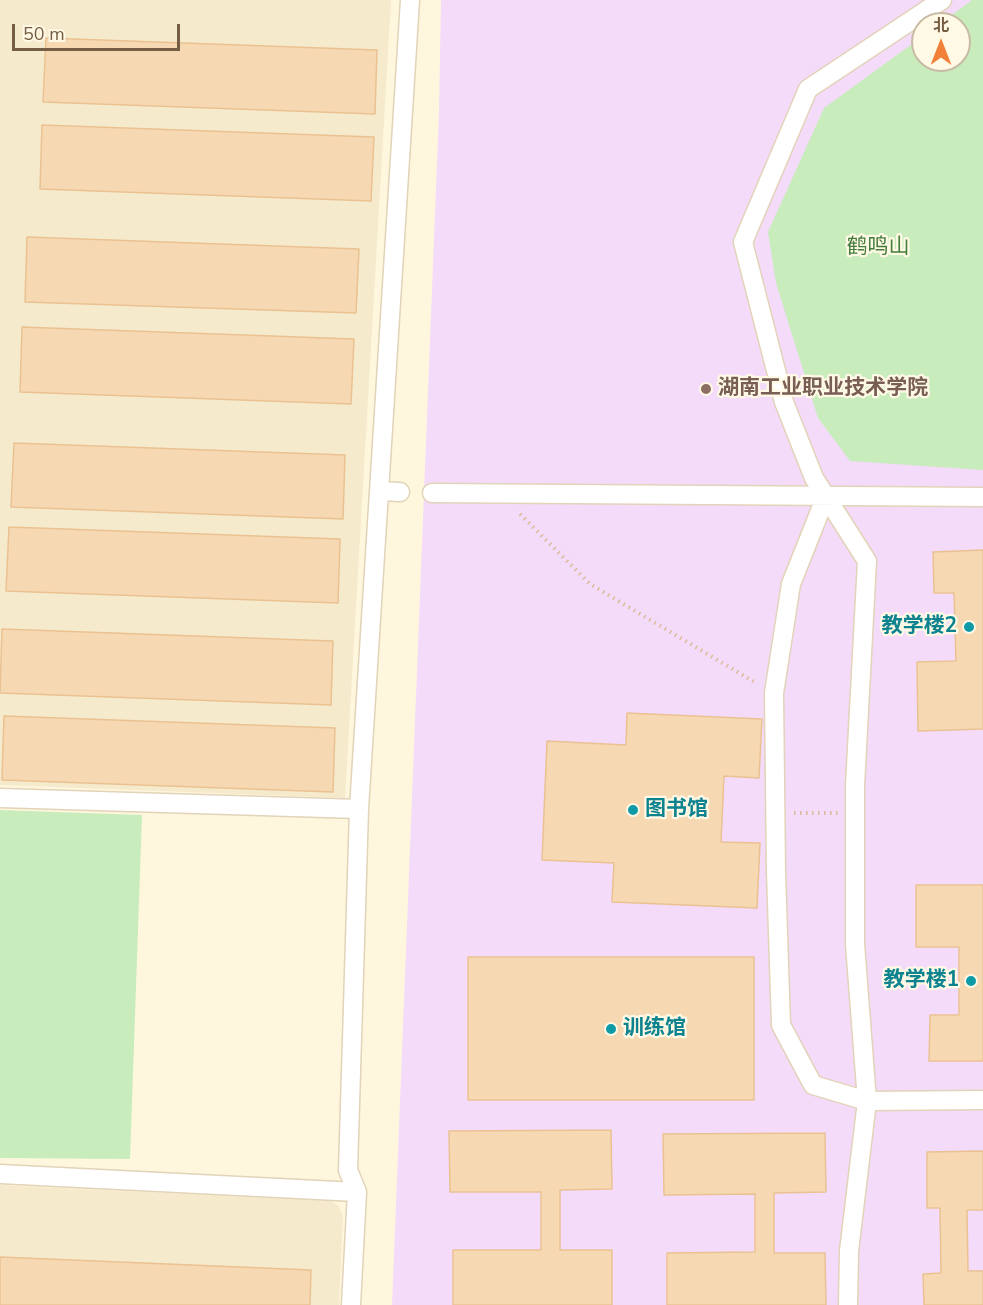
<!DOCTYPE html>
<meta charset="utf-8">
<style>
body{margin:0}
#map{position:relative;width:983px;height:1305px;overflow:hidden;background:#fef7de;font-family:"Nunito Sans","Noto Sans SC",sans-serif}
canvas{display:block}
.north{position:absolute;left:911px;top:12px;width:60px;height:60px;box-sizing:border-box;background:#fff9e6;border:2px solid #c8bba5;border-radius:50%;rotate:0deg;font-size:16px;font-weight:700;line-height:24px;text-align:center;color:#765e44}
.north::after{content:'';display:block;margin:auto;width:21px;height:27px;background:#f38038;clip-path:polygon(50% 0,100% 100%,50% 72%,0 100%)}
.scale{position:absolute;left:12px;top:24px;width:168px;height:27px;box-sizing:border-box;border:3px solid #765e44;border-top:0;padding-left:8px;font-size:18px;line-height:21px;white-space:nowrap;color:#765e44;-webkit-text-stroke:4px #fff9e6;paint-order:stroke}
</style>
<div id="map">
<canvas width="983" height="1305"></canvas>
<div class="north">北</div>
<div class="scale">50 m</div>
</div>
<script>
const g = document.querySelector('canvas').getContext('2d');
g.lineJoin = 'round';
function fillPath(path, color) {
  g.fillStyle = color;
  g.fill(path, 'evenodd');
}
function toPath(rows) {
  const path = new Path2D();
  for (const r of rows) {
    path.moveTo(r[0], r[1]);
    for (let i = 2; i < r.length; i += 2) path.lineTo(r[i], r[i + 1]);
  }
  return path;
}
function stroke(path, color, width, dash) {
  g.strokeStyle = color;
  g.lineWidth = width;
  g.lineCap = dash ? 'butt' : 'round';
  g.setLineDash(dash || []);
  g.stroke(path);
}
function write(font, color, halo, rows, align = 'center') {
  g.font = font + ' "Nunito Sans","Noto Sans SC",sans-serif';
  g.lineWidth = 4.5;
  g.setLineDash([]);
  g.textBaseline = 'middle';
  g.strokeStyle = halo;
  g.fillStyle = color;
  for (const [text, x, y, turn = 0] of rows) {
    g.save();
    g.translate(x, y);
    g.rotate((+turn || 0) * Math.PI / 180);
    g.textAlign = isNaN(turn) ? turn : align;
    if (halo) g.strokeText(text, 0, 0);
    g.fillText(text, 0, 0);
    g.restore();
  }
}
fillPath(toPath([
 [0,0,391,0,345,798,0,785],
 [0,1185,331,1201,339,1206,343,1216,339,1305,0,1305]
]), '#f6eacc');
fillPath(toPath([
 [441,0,983,0,983,1305,392,1305,439,112],
 [923,24,959,24,959,60,923,60]
]), '#f4dbfa');
fillPath(toPath([
 [972,0,983,0,983,470,850,461,818,418,776,283,768,232,824,108,923,36,923,60,959,60,959,24,940,24],
 [0,810,142,815,130,1159,0,1158]
]), '#c8ecbc');
const building = toPath([
 [46,38,377,50,375,114,43,102,46,38],
 [42,125,374,137,371,201,40,189,42,125],
 [27,237,359,249,356,313,25,302,27,237],
 [22,327,354,339,351,404,20,392,22,327],
 [14,443,345,455,343,519,11,507,14,443],
 [9,527,340,539,338,603,6,591,9,527],
 [983,550,983,729,918,731,917,662,956,661,954,593,934,593,933,552,983,550],
 [2,629,333,641,331,705,0,693,2,629],
 [627,713,762,719,759,778,724,776,721,842,760,843,757,908,612,902,614,863,542,860,547,741,626,745,627,713],
 [4,716,335,728,333,792,2,780,4,716],
 [916,885,983,885,983,1061,929,1061,930,1015,959,1015,959,947,916,947,916,885],
 [468,957,754,957,754,1100,468,1100,468,957],
 [611,1130,612,1189,560,1190,560,1250,612,1250,612,1305,453,1305,453,1250,541,1250,541,1192,450,1192,449,1131,611,1130],
 [825,1133,826,1192,774,1193,774,1253,825,1253,826,1305,667,1305,667,1253,755,1252,755,1194,664,1195,663,1134,825,1133],
 [983,1151,983,1210,967,1210,968,1271,983,1271,983,1305,924,1305,923,1274,941,1273,940,1208,927,1208,927,1152,983,1151],
 [0,1257,311,1270,310,1305,0,1305,0,1257]
]);
fillPath(building, '#f6d8b3');
stroke(building, '#eac292', 1.5);
const street = toPath([
 [380,491,400,492],
 [432,493,983,497],
 [826,496,791,584,774,693,776,872,781,1025,813,1085,867,1101,983,1100],
 [0,798,359,809],
 [0,1174,357,1192],
 [351,1305,357,1192,348,1170,359,809,410,0],
 [848,1305,849,1251,867,1101,855,944,855,785,867,561,814,478,784,402,743,242,808,89,942,0]
]);
stroke(street, '#e2d3b9', 21);
stroke(toPath([
 [520,514,590,584,756,683],
 [794,813,838,813]
]), '#dabc97', 4, [1.5, 4.5]);
stroke(street, '#fff', 18);
for (const [x, y, r, color] of [
 [706,389,6,"#8d6e63"],
 [969,627,6,"#0f9aa8"],
 [633,810,6,"#0f9aa8"],
 [971,981,6,"#0f9aa8"],
 [611,1029,6,"#0f9aa8"]
]) {
  const dot = new Path2D();
  dot.arc(x, y, r, 0, 2 * Math.PI);
  g.fillStyle = color;
  g.fill(dot);
  stroke(dot, '#fff9e6', 2);
}
write('21px', '#447d3b', '#fff9e6', [
 ["鹤鸣山",878,248]
]);
write('bold 21px', '#785e54', '#fff9e6', [
 ["湖南工业职业技术学院",718,389]
], 'left');
write('bold 21px', '#0d838f', '#fff9e6', [
 ["教学楼2",957,627],
 ["图书馆",645,810,"left"],
 ["教学楼1",959,981],
 ["训练馆",623,1029,"left"]
], 'right');
</script>
